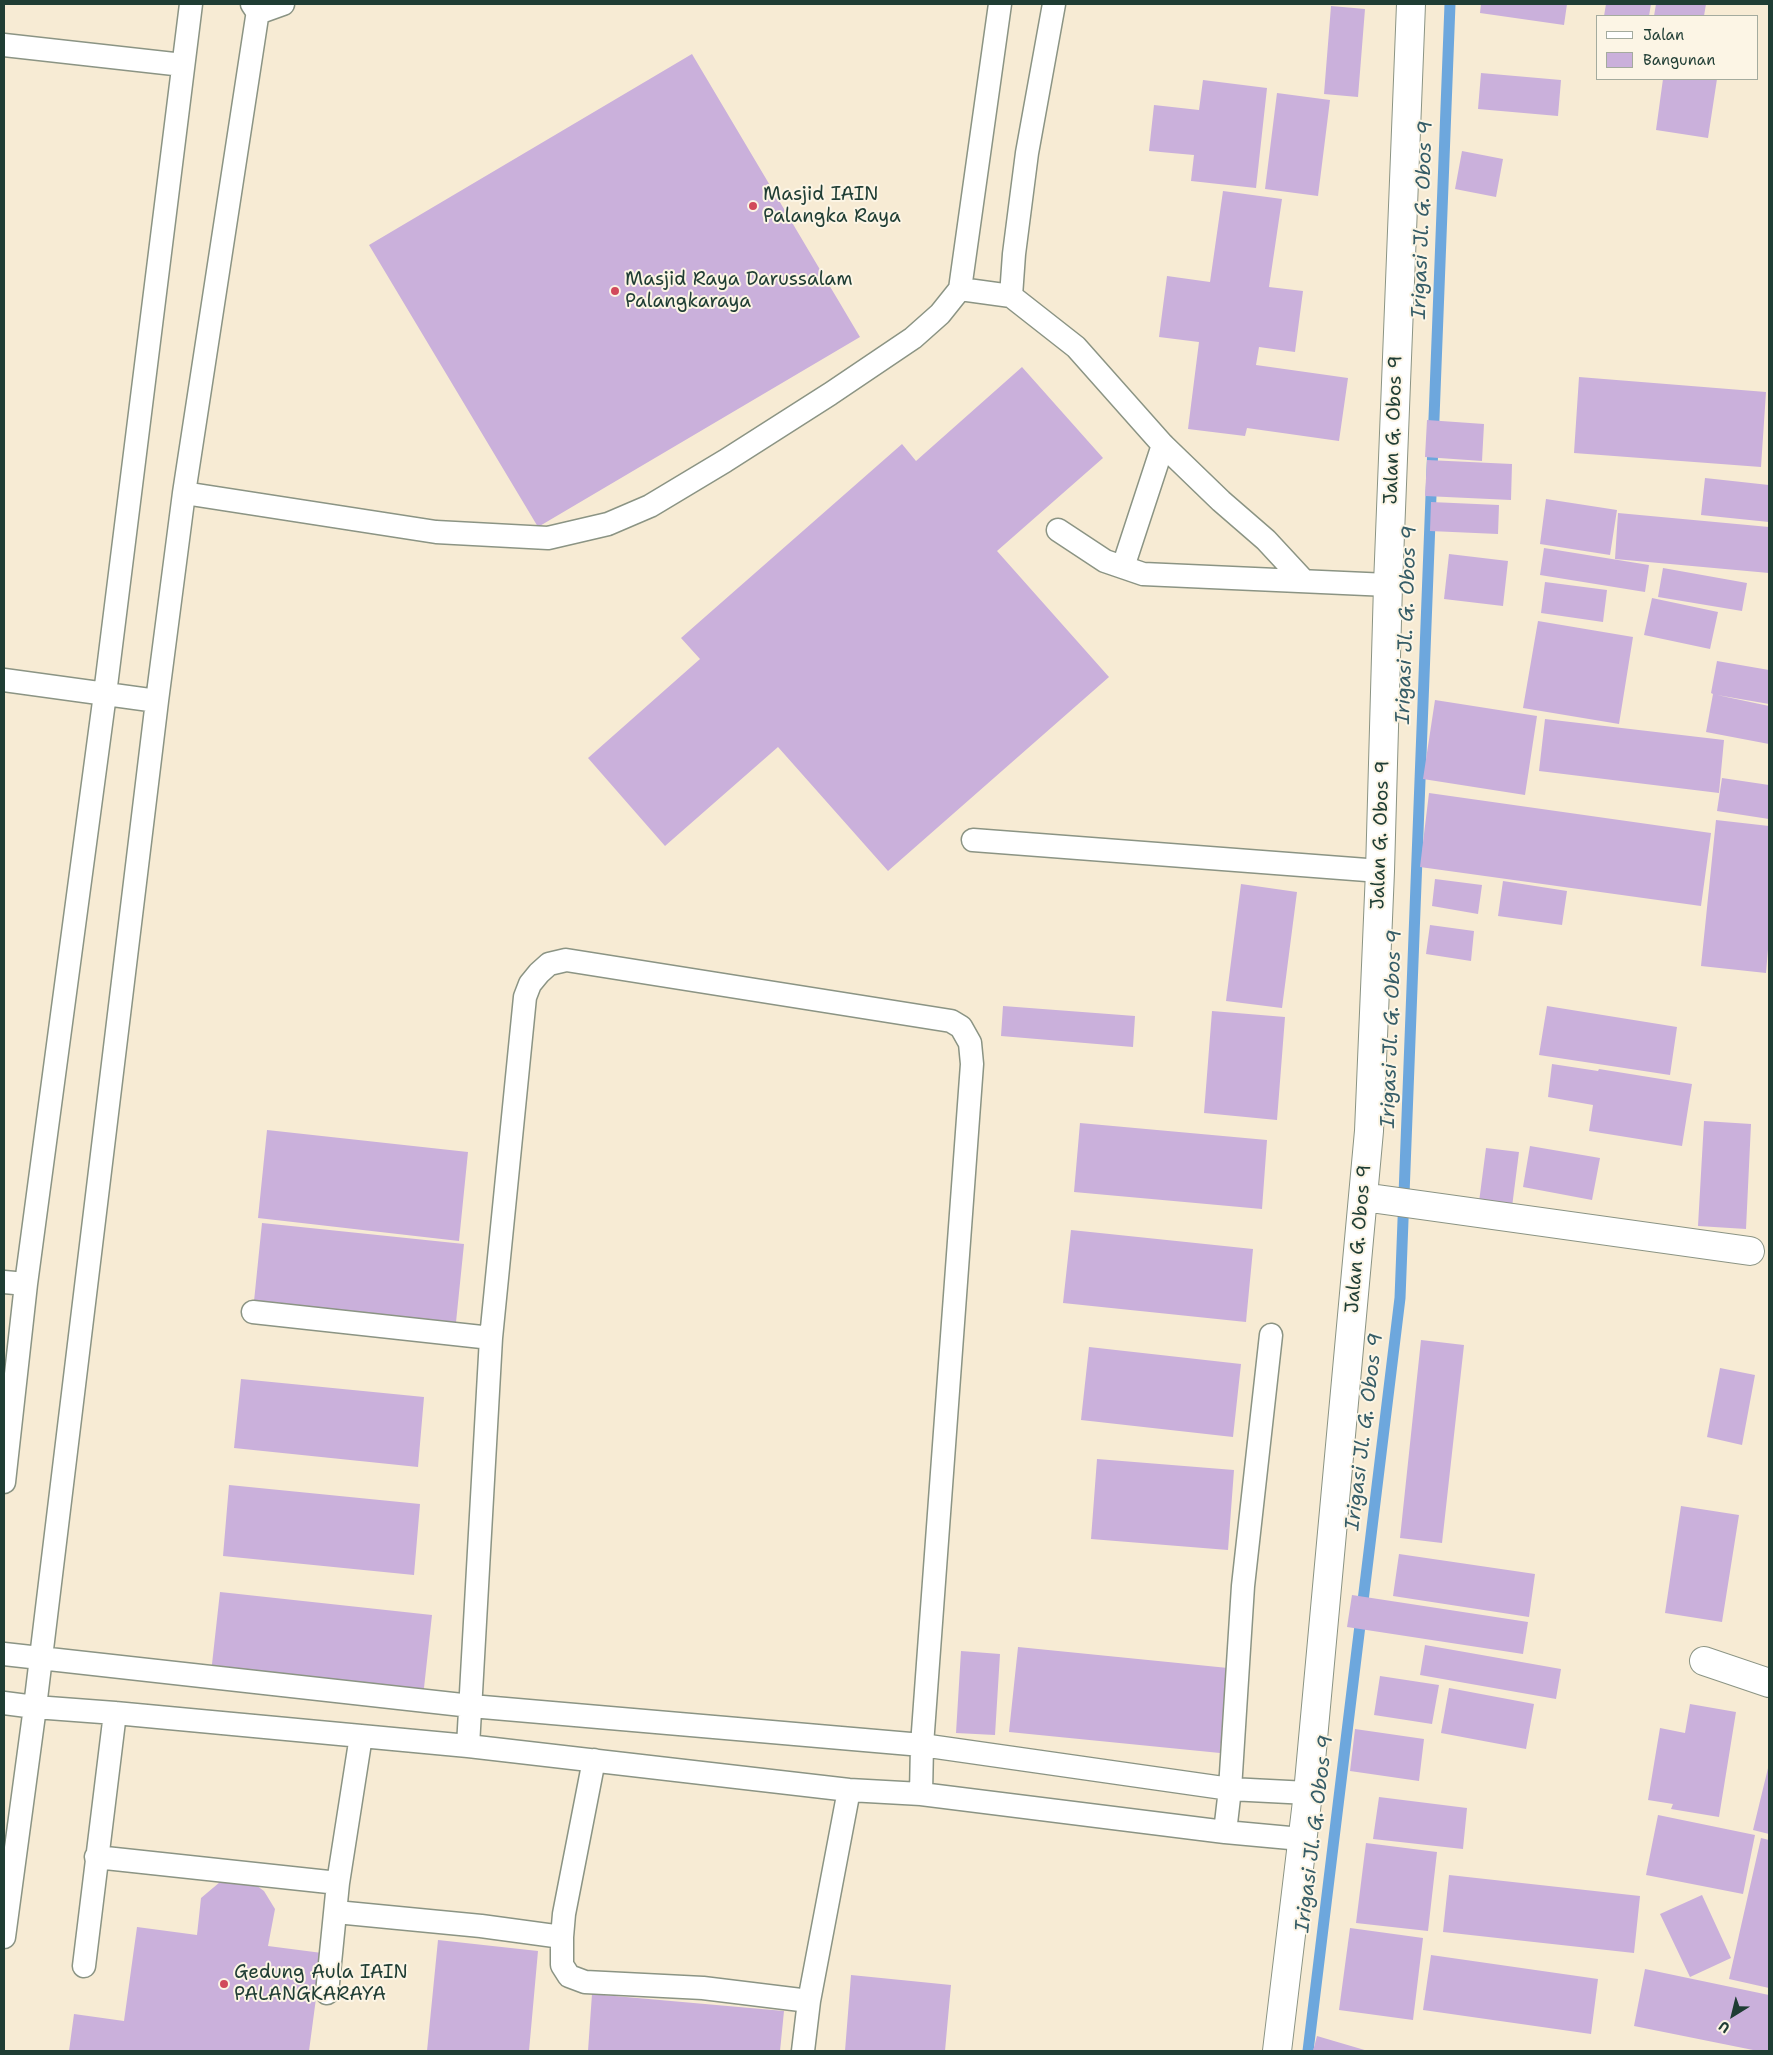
<!DOCTYPE html>
<style>
body{margin:0}
#map{position:relative;width:1773px;height:2055px;overflow:hidden;background:#f7ebd4;font-family:"Shantell Sans",sans-serif}
canvas{display:block}
.frame{position:absolute;inset:0;border:5px solid #1f3d34;pointer-events:none}
.legend{position:absolute;left:1596px;top:15px;width:162px;height:65px;box-sizing:border-box;background:#fcf5e5;border:1px solid #a4ab9e;margin:0;padding:6px 9px;list-style:none;font-size:15px;color:#1f3d34}
.legend li{display:flex;align-items:center;gap:10px;height:25px}
.legend b{width:25px;border:1px solid #a4ab9e}
.north{position:absolute;left:1708px;top:1990px;width:50px;height:50px;-webkit-text-stroke:4px #fcf5e5;paint-order:stroke;rotate:216deg;font-size:14px;font-weight:700;line-height:20px;text-align:center;color:#1f3d34}
.north::after{content:'';display:block;margin:auto;width:18px;height:22px;background:#1f3d34;clip-path:polygon(50% 0,100% 100%,50% 72%,0 100%)}
</style>
<div id="map">
<canvas width="1773" height="2055"></canvas>
<div class="frame"></div>
<ul class="legend">
<li><b style="height:6px;background:#fff"></b>Jalan</li>
<li><b style="height:14px;background:#cab0db"></b>Bangunan</li>
</ul>
<div class="north">U</div>
</div>
<script>
const g = document.querySelector('canvas').getContext('2d');
g.lineJoin = 'round';
function toPath(rows) {
  const path = new Path2D();
  for (const r of rows) {
    path.moveTo(r[0], r[1]);
    for (let i = 2; i < r.length; i += 2) path.lineTo(r[i], r[i + 1]);
  }
  return path;
}
function stroke(path, color, width, dash) {
  g.strokeStyle = color;
  g.lineWidth = width;
  g.lineCap = dash ? 'butt' : 'round';
  g.setLineDash(dash || []);
  g.stroke(path);
}
function fillPath(path, color) {
  g.fillStyle = color;
  g.fill(path, 'evenodd');
}
function write(font, color, halo, rows, align = 'center') {
  g.font = font + ' "Shantell Sans",sans-serif';
  g.lineWidth = 4;
  g.setLineDash([]);
  g.textBaseline = 'middle';
  g.strokeStyle = halo;
  g.fillStyle = color;
  for (const [text, x, y, turn = 0] of rows) {
    g.save();
    g.translate(x, y);
    g.rotate((+turn || 0) * Math.PI / 180);
    g.textAlign = isNaN(turn) ? turn : align;
    if (halo) g.strokeText(text, 0, 0);
    g.fillText(text, 0, 0);
    g.restore();
  }
}
stroke(toPath([
 [1308,2051,1400,1298,1450,4]
]), '#6da7dd', 11);
fillPath(toPath([
 [1481,4,1567,4,1564,25,1480,13],
 [1606,4,1651,4,1649,16,1604,16],
 [1656,4,1706,4,1704,16,1654,16],
 [1331,6,1365,9,1358,97,1324,94],
 [692,54,860,337,538,527,369,245],
 [1481,73,1561,80,1558,116,1478,109],
 [1663,79,1717,79,1708,138,1656,130],
 [1203,80,1267,88,1256,188,1191,181,1194,155,1149,151,1154,105,1199,110],
 [1277,93,1330,100,1318,196,1265,189],
 [1462,151,1503,159,1496,197,1455,189],
 [1223,191,1282,199,1269,287,1303,291,1295,352,1259,347,1256,365,1348,378,1339,441,1247,428,1245,436,1188,429,1199,342,1159,337,1167,276,1210,282],
 [1022,367,1103,458,997,551,1109,677,888,871,778,747,665,846,588,758,700,659,681,638,902,444,916,461],
 [1579,377,1766,392,1761,467,1574,453],
 [1427,420,1484,424,1482,461,1425,457],
 [1427,460,1512,464,1511,500,1425,496],
 [1705,478,1769,485,1769,522,1701,515],
 [1546,499,1617,510,1610,555,1540,544],
 [1431,502,1499,505,1498,534,1430,531],
 [1618,513,1769,527,1769,573,1615,559],
 [1544,548,1649,565,1645,592,1540,575],
 [1449,554,1508,561,1503,606,1444,599],
 [1663,568,1747,583,1742,611,1658,597],
 [1545,582,1607,590,1603,622,1541,613],
 [1652,598,1718,612,1710,649,1644,635],
 [1538,621,1633,637,1619,724,1523,708],
 [1717,661,1769,670,1769,704,1717,695,1769,706,1769,744,1706,732,1713,694,1711,693],
 [1435,700,1537,716,1525,795,1423,779],
 [1545,719,1724,740,1719,793,1539,771],
 [1722,778,1769,785,1769,819,1717,811],
 [1429,793,1711,833,1701,906,1420,867],
 [1716,820,1769,826,1769,937,1766,973,1701,966],
 [1435,879,1482,885,1478,914,1432,906],
 [1503,881,1567,891,1562,925,1498,916],
 [1241,884,1297,892,1282,1008,1226,1001],
 [1430,925,1474,931,1471,961,1426,954],
 [1003,1006,1135,1016,1133,1047,1001,1036],
 [1547,1006,1677,1027,1670,1075,1539,1055],
 [1212,1011,1285,1017,1277,1120,1204,1113],
 [1552,1064,1598,1071,1599,1069,1692,1084,1682,1146,1589,1131,1593,1105,1548,1097],
 [1704,1121,1751,1124,1746,1229,1698,1226],
 [1080,1123,1267,1140,1262,1209,1074,1192],
 [267,1130,468,1152,459,1241,258,1218],
 [1530,1146,1600,1158,1592,1200,1523,1187],
 [1486,1148,1519,1152,1512,1207,1479,1202],
 [262,1223,464,1244,455,1332,253,1311],
 [1071,1230,1253,1249,1246,1322,1063,1303],
 [1421,1340,1464,1345,1442,1543,1400,1538],
 [1089,1347,1241,1364,1233,1437,1081,1420],
 [1720,1368,1755,1375,1742,1445,1707,1437],
 [241,1379,424,1397,418,1467,234,1448],
 [1097,1459,1234,1470,1228,1550,1091,1539],
 [229,1485,420,1504,414,1575,223,1556],
 [1681,1506,1739,1515,1722,1622,1665,1613],
 [1399,1554,1535,1574,1529,1617,1393,1596],
 [220,1592,432,1615,423,1697,211,1673],
 [1352,1595,1528,1622,1523,1654,1347,1627],
 [1425,1645,1561,1669,1556,1699,1420,1675],
 [1018,1647,1228,1668,1220,1753,1009,1732],
 [961,1651,1000,1654,995,1735,956,1733],
 [1380,1676,1439,1685,1432,1724,1374,1715],
 [1449,1688,1534,1704,1526,1749,1441,1733],
 [1690,1704,1736,1712,1719,1817,1671,1809,1673,1804,1648,1800,1660,1728,1685,1733],
 [1355,1729,1424,1739,1419,1781,1350,1771],
 [1769,1764,1769,1834,1753,1830],
 [1379,1797,1467,1808,1463,1849,1373,1839],
 [1658,1815,1755,1835,1743,1894,1646,1875],
 [1761,1838,1769,1840,1769,1988,1729,1979],
 [1366,1843,1437,1852,1428,1931,1356,1923],
 [1449,1875,1640,1896,1634,1953,1443,1932],
 [226,1877,249,1880,264,1891,275,1909,268,1946,322,1953,309,2051,69,2051,74,2014,124,2021,137,1927,197,1935,201,1898],
 [1702,1895,1731,1958,1690,1977,1660,1914],
 [1350,1928,1423,1938,1413,2020,1339,2010],
 [438,1940,538,1951,529,2051,427,2051],
 [1431,1955,1598,1979,1591,2034,1423,2010],
 [1645,1969,1769,1995,1769,2051,1758,2051,1634,2026],
 [851,1975,951,1985,945,2051,845,2051],
 [592,1994,784,2011,780,2051,588,2051],
 [1317,2036,1368,2051,1313,2051]
]), '#cab0db');
const service = toPath([
 [252,4,258,13,283,4],
 [4,45,183,65],
 [960,289,1011,296,1076,347,1163,445,1221,501,1266,540,1304,581],
 [1011,296,1014,254,1027,153,1054,4],
 [184,493,436,532,548,538,608,524,650,506,725,461,830,394,913,338,940,314,960,289,1000,4],
 [1058,530,1105,561,1143,574,1388,585],
 [1123,567,1163,445],
 [4,680,157,701],
 [973,840,1380,871],
 [4,1282,26,1284],
 [253,1312,491,1338],
 [4,1482,26,1284,105,694,191,4],
 [4,1654,471,1706,922,1745,1230,1789,1308,1793],
 [4,1703,35,1707,115,1713,468,1746,849,1790,921,1794,1225,1832,1301,1839],
 [468,1746,491,1338,525,997,530,984,539,973,549,964,566,960,951,1021,961,1027,970,1043,972,1064,922,1745,921,1794],
 [594,1760,564,1914,562,1937,562,1965,569,1976,585,1982,703,1988,809,2001,849,1790],
 [1225,1832,1230,1789,1243,1586,1271,1335],
 [96,1857,338,1883],
 [336,1912,481,1926,562,1937],
 [4,1937,35,1707,157,701,184,493,259,4],
 [84,1966,115,1713],
 [327,1993,338,1883,361,1736],
 [803,2051,809,2001]
]);
const minor = toPath([
 [1363,1197,1750,1251],
 [1704,1661,1769,1683],
 [1277,2051,1308,1793,1369,1131,1380,871,1388,585,1411,4]
]);
stroke(service, '#8b9484', 25);
stroke(minor, '#8b9484', 30);
stroke(service, '#fff', 22);
stroke(minor, '#fff', 28);
for (const [x, y, r, color] of [
 [753,206,5,"#d1495b"],
 [615,291,5,"#d1495b"],
 [224,1984,5,"#d1495b"]
]) {
  const dot = new Path2D();
  dot.arc(x, y, r, 0, 2 * Math.PI);
  g.fillStyle = color;
  g.fill(dot);
  stroke(dot, '#fcf5e5', 2);
}
write('19px', '#1f3d34', '#fcf5e5', [
 ["Masjid IAIN",763,195],
 ["Palangka Raya",763,217],
 ["Masjid Raya Darussalam",625,280],
 ["Palangkaraya",625,302],
 ["Gedung Aula IAIN",234,1973],
 ["PALANGKARAYA",234,1995]
], 'left');
write('19px', '#1f3d34', '#fcf5e5', [
 ["Jalan G. Obos 9",1394,430,-88],
 ["Jalan G. Obos 9",1381,835,-88],
 ["Jalan G. Obos 9",1359,1239,-85]
]);
write('italic 20px', '#365d67', '#fcf5e5', [
 ["Irigasi Jl. G. Obos 9",1423,220,-88],
 ["Irigasi Jl. G. Obos 9",1407,625,-88],
 ["Irigasi Jl. G. Obos 9",1392,1029,-88],
 ["Irigasi Jl. G. Obos 9",1365,1432,-83],
 ["Irigasi Jl. G. Obos 9",1315,1834,-83]
]);
</script>
